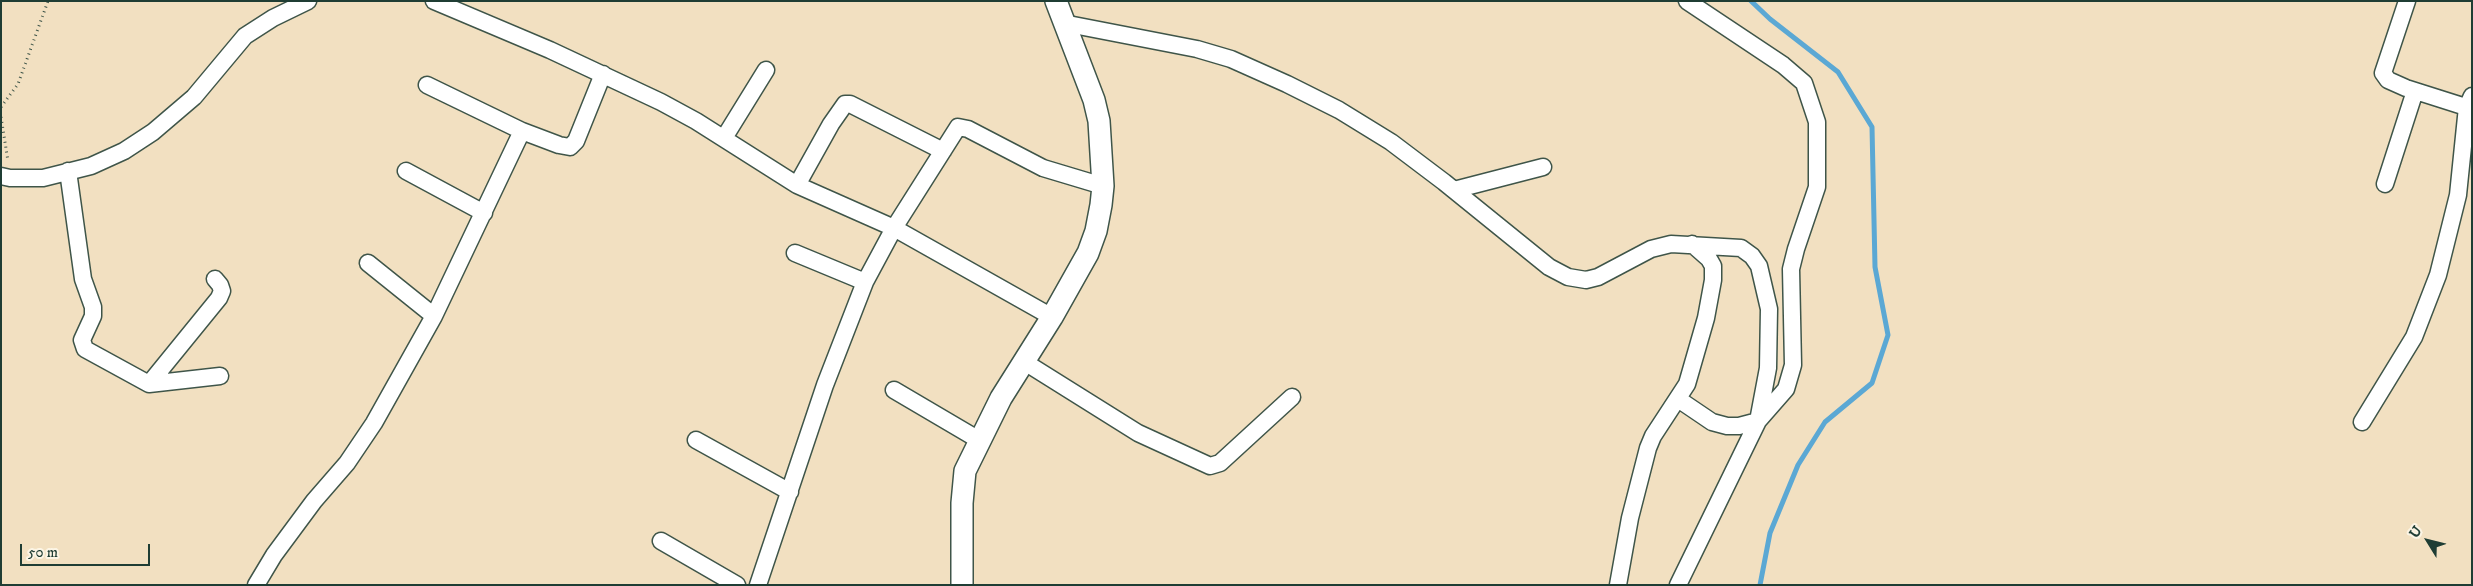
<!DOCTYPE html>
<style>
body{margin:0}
#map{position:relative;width:2473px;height:586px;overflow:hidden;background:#f2e0c1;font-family:"IM FELL DW Pica",serif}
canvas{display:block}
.frame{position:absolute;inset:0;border:2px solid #1f3d34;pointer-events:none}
.north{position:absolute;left:2403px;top:516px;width:50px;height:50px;-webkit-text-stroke:4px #fcf5e5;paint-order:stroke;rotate:306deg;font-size:14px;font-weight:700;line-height:20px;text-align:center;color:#1f3d34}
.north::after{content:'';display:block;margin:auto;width:18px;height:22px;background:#1f3d34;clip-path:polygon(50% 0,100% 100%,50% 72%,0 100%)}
.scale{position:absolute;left:20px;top:544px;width:130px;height:22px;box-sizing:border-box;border:2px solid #1f3d34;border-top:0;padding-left:6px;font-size:15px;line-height:18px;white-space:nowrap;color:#1f3d34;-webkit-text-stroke:4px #fcf5e5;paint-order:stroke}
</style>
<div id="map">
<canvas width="2473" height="586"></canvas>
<div class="frame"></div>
<div class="north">U</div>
<div class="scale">50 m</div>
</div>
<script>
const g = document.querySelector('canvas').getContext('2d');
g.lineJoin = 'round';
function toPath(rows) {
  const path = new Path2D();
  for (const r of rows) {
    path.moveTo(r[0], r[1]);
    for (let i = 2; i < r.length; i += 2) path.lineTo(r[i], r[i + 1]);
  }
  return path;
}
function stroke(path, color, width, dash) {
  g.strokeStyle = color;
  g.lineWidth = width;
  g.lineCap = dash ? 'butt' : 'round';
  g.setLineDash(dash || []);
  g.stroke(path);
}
stroke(toPath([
 [1751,1,1770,19,1838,72,1872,127,1875,267,1888,335,1872,383,1825,422,1798,465,1770,533,1760,585]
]), '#5ba8d4', 5);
const minor = toPath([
 [434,1,550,50,661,102,696,121,797,185,894,228,1052,317],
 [2407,1,2383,73,2388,80,2406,88,2472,109],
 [1063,23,1197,49,1231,59,1287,84,1339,110,1391,142,1444,182,1549,267,1568,277,1586,280,1598,277,1651,249,1671,244,1741,248,1752,256,1759,266,1769,309,1768,368,1758,421,1786,389,1793,365,1791,269,1796,249,1817,187,1817,122,1804,83,1783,65,1687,1],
 [427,85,522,131],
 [724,138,766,70],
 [68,171,83,279,93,307,93,316,82,340,85,349,149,384,220,376],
 [406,171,484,213],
 [1,176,10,178,43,178,91,166,124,151,153,132,194,97,245,36,273,18,308,1],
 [2385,184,2415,91],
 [797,185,831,124,845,104,850,104,943,151],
 [1454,190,1543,167],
 [795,253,865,282],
 [368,263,434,316],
 [1023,361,1138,433,1210,466,1220,463,1292,397],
 [149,384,219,298,222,291,220,285,215,279],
 [894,390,979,440],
 [1678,399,1712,422,1727,426,1739,426,1758,421],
 [2362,422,2414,337,2438,275,2458,195,2467,107,2472,96],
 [696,440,790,492],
 [661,541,737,585],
 [256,585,274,555,314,501,347,463,374,423,434,316,522,131,559,145,570,147,576,141,603,74],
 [758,585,825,385,865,282,894,228,958,127,968,129,1043,168,1103,186],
 [1618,585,1630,518,1648,448,1653,436,1687,384,1706,318,1713,280,1713,266,1709,259,1692,244],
 [1678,585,1758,421]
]);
const tertiary = toPath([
 [962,585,962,503,965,471,1001,398,1052,317,1088,253,1096,231,1101,205,1103,186,1099,121,1094,100,1056,1]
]);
stroke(minor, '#3f5549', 19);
stroke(tertiary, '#3f5549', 24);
stroke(toPath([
 [1,107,18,84,48,1],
 [1,117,8,161]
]), '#3f5549', 3, [1, 4]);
stroke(minor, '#fff', 16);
stroke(tertiary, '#fff', 21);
</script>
